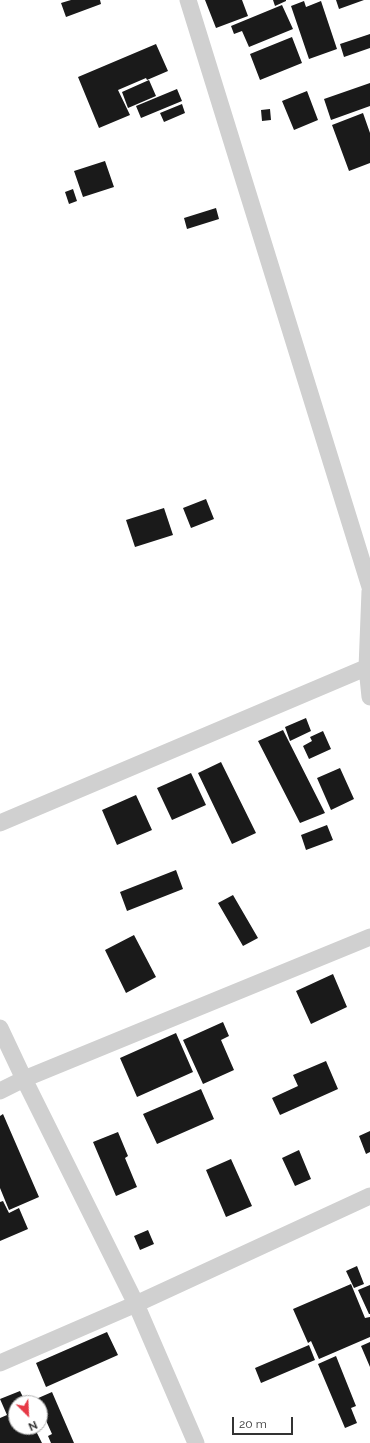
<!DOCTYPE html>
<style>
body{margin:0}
#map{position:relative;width:370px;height:1443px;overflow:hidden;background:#fff;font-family:Raleway,sans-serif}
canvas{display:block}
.north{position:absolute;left:8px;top:1395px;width:40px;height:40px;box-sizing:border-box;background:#fff;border:1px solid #adadad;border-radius:50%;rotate:156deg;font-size:11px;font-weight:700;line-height:16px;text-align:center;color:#333}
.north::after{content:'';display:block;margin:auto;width:14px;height:18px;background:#e63946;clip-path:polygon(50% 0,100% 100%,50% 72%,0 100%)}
.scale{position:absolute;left:232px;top:1417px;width:61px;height:18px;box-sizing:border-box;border:2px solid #333;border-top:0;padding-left:5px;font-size:12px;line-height:14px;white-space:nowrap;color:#333;-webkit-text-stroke:3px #fff;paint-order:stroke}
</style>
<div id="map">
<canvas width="370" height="1443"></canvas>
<div class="north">N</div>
<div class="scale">20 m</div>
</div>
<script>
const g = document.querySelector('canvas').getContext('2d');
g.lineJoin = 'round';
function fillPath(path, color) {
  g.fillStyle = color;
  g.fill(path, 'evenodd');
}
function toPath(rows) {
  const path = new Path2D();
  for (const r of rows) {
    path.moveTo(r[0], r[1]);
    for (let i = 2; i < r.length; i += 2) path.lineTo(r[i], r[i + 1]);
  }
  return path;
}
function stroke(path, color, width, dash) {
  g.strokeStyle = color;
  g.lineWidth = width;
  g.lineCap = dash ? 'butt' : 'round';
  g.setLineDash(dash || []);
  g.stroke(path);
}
fillPath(toPath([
 [71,0,100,0,101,4,66,17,61,3],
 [205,0,242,0,248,16,216,28],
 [273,0,286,0,286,1,275,6],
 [336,0,364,0,339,9],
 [304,1,306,7,321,1,337,49,309,59,291,6],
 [282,5,293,29,249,47,242,31,234,34,231,26],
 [370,34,370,48,344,57,340,44],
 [292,37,302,63,260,80,250,54],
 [156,44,168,71,147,80,146,78,118,90,130,115,99,128,78,77],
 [149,80,156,96,128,108,122,92],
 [370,83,370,106,331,120,324,99],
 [177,89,182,101,141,118,136,106],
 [307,91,318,120,294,130,282,101],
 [182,104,185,113,164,122,160,113],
 [270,109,271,120,262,121,261,110],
 [363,113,370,133,370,163,349,171,332,125],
 [105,161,114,187,83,197,74,171],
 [73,189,77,201,69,204,65,192],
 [216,208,219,219,187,229,184,218],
 [206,499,214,519,191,528,183,508],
 [164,508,173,535,135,547,126,520],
 [306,718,311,731,290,741,285,727],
 [283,730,325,813,300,823,258,741],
 [323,731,331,749,309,759,303,746,312,741,310,737],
 [221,762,256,833,232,844,198,773],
 [340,768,354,799,331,810,317,778],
 [191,773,206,805,172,820,157,788],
 [136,795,152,830,117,845,102,810],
 [327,825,333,840,306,850,301,835],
 [176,870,183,889,127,911,120,892],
 [233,895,258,938,243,946,218,903],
 [134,935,156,977,126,993,105,950],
 [333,974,347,1007,311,1024,296,991],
 [223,1022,229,1036,221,1040,234,1070,203,1084,183,1040],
 [176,1033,193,1072,137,1097,120,1058],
 [326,1061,338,1089,280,1115,272,1098,298,1086,293,1075],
 [201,1089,214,1119,157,1144,143,1114],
 [3,1114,39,1197,9,1210,0,1188,0,1116],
 [370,1131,370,1152,366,1154,359,1136],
 [118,1132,128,1156,125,1158,137,1187,116,1196,93,1142],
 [299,1150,311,1179,295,1186,282,1158],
 [231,1159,252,1206,226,1217,206,1170],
 [3,1201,9,1213,19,1208,28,1229,0,1241,0,1202],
 [148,1230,154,1244,140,1250,134,1236],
 [357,1266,364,1284,354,1288,346,1271],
 [351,1284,365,1318,370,1317,370,1337,319,1359,311,1341,308,1343,293,1309],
 [370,1285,370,1314,369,1314,358,1290],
 [107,1332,118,1355,46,1387,36,1363],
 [370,1342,370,1367,361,1346],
 [309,1345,315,1360,261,1383,255,1368],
 [336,1356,356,1406,351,1408,357,1423,345,1428,318,1364],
 [20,1391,26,1403,16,1403,16,1427,41,1427,41,1429,36,1431,42,1443,0,1443,0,1418,7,1415,0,1399],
 [52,1392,74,1443,51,1443,48,1436,52,1434,40,1407,40,1403,38,1403,36,1399]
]), '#1a1a1a');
stroke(toPath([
 [188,0,370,587],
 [370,591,367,668,370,697],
 [0,823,370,666],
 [0,1028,24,1079,136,1304,196,1443],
 [0,1091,24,1079,370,937],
 [0,1363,136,1304,370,1196]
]), '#d0d0d0', 17);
</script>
